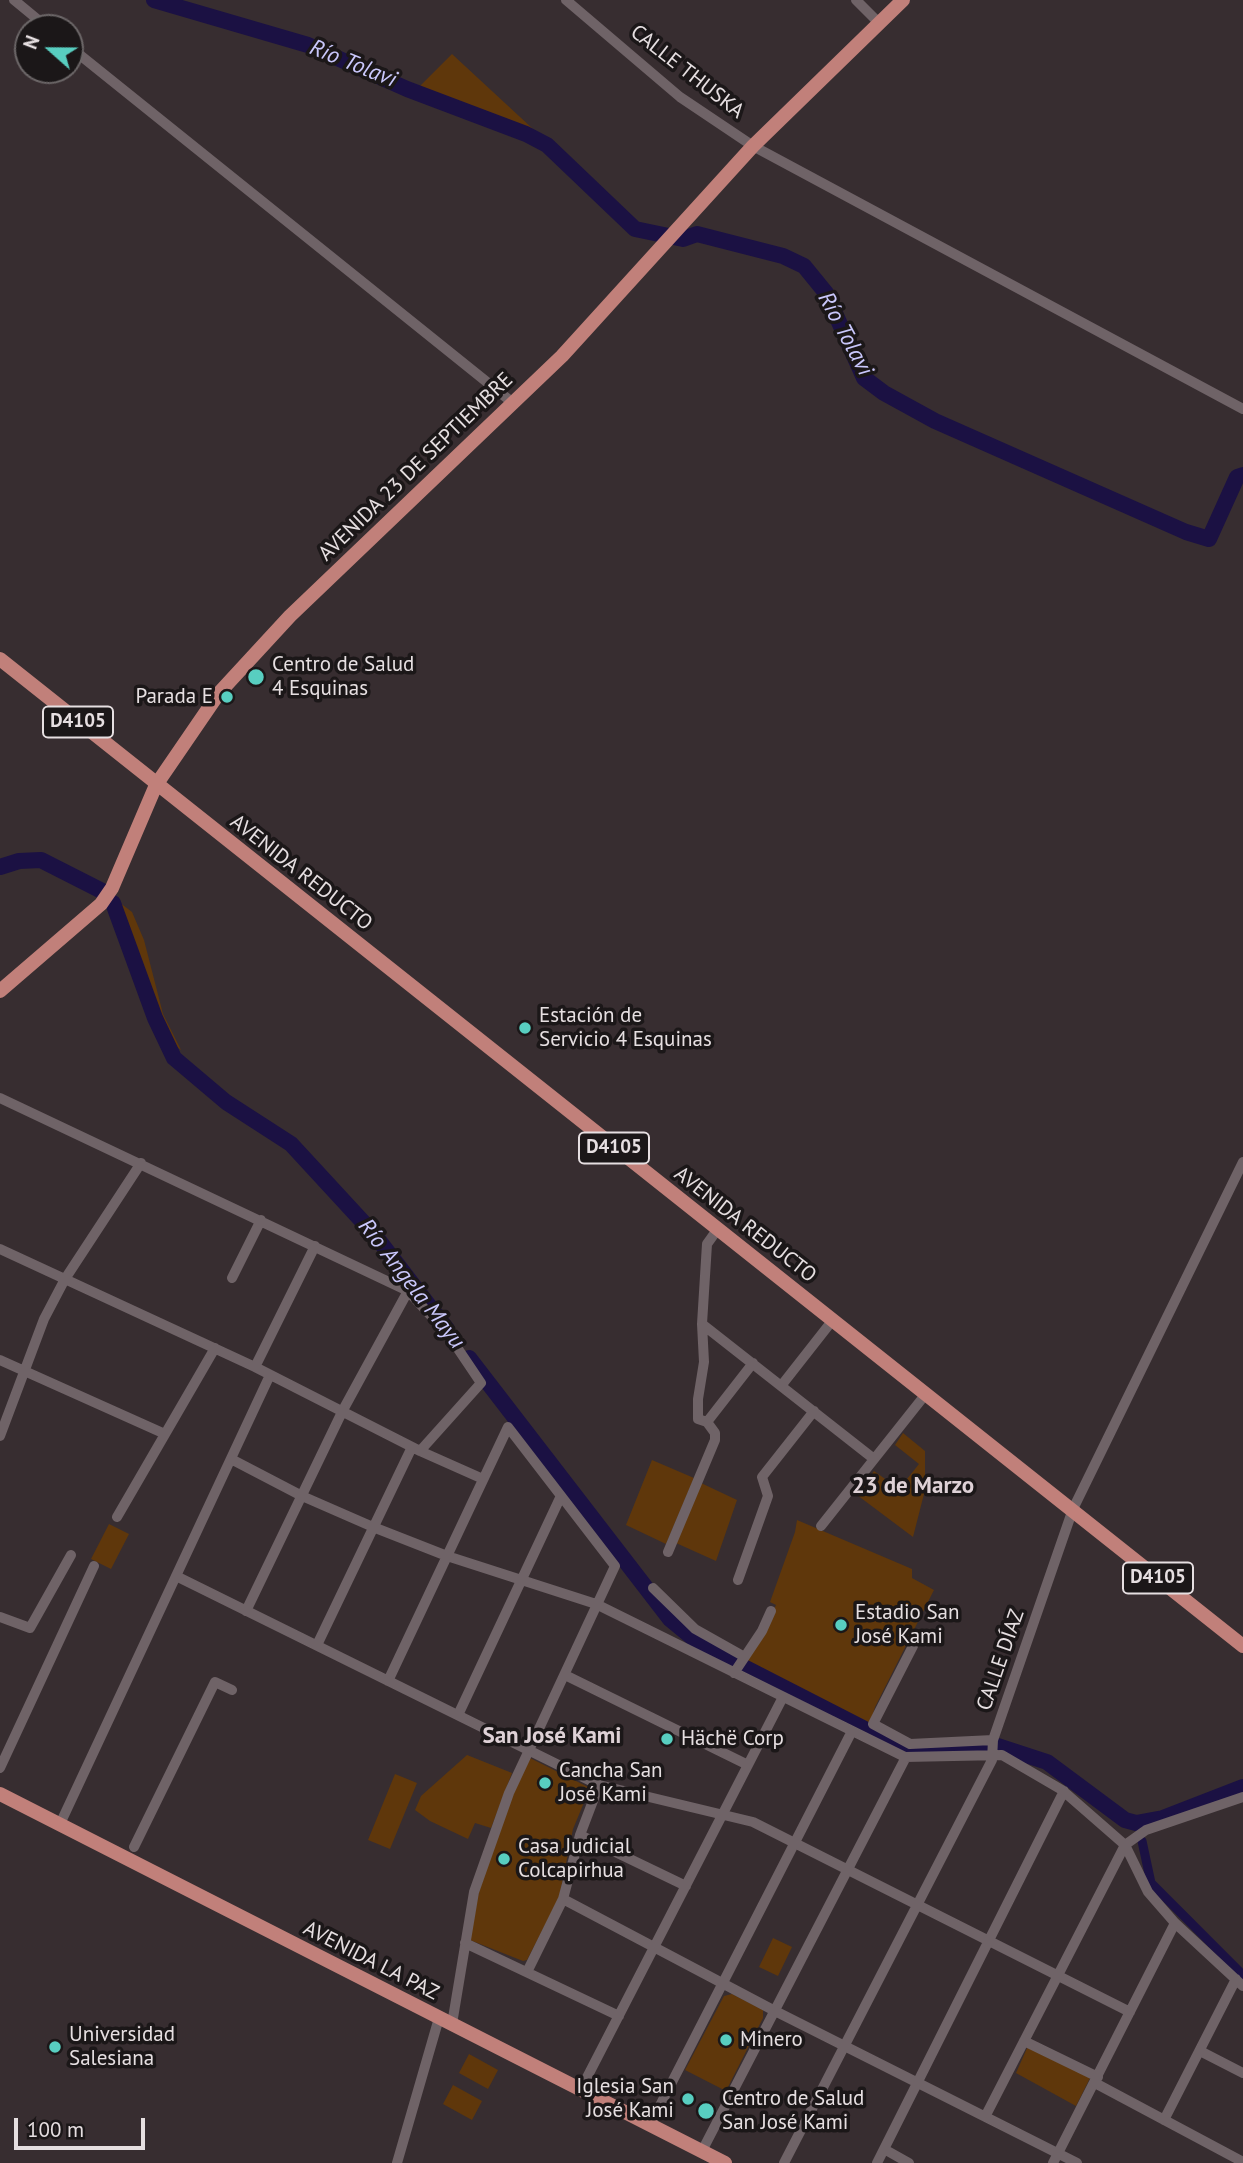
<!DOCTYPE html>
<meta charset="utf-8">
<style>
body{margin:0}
#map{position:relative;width:1243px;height:2163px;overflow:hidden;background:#372d30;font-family:"PT Sans",sans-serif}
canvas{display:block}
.north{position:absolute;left:14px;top:14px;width:70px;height:70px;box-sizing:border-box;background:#1b1718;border:2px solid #6c6768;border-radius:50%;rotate:291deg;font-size:19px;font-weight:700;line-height:28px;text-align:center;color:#e6dfe1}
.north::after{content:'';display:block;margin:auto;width:24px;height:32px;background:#58cec0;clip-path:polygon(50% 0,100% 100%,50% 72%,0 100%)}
.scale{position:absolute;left:14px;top:2118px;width:131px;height:32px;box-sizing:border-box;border:4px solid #e6dfe1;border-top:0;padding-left:9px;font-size:21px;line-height:24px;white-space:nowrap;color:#e6dfe1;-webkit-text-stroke:5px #1b1718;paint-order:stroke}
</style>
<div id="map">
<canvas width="1243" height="2163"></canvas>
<div class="north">N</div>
<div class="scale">100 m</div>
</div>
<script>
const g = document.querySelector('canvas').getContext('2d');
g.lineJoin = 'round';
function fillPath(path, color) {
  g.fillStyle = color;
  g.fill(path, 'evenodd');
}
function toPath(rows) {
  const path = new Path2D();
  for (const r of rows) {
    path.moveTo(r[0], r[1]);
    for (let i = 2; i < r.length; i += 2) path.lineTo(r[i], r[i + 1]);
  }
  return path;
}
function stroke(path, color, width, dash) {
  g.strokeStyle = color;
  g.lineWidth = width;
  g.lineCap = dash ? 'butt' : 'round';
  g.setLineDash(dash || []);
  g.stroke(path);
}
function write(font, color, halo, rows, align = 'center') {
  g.font = font + ' "PT Sans",sans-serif';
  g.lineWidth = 7;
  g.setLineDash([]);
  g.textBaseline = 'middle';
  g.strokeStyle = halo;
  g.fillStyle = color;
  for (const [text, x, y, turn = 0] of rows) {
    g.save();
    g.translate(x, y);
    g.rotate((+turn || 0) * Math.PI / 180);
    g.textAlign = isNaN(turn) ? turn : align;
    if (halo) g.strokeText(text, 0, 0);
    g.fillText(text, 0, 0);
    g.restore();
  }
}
fillPath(toPath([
 [452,54,533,129,419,87],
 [115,899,132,912,144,940,163,1014,181,1050,172,1043,157,1013],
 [903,1433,925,1451,925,1490,913,1537,857,1495,874,1471,899,1489,919,1464,895,1445],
 [652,1460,694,1478,666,1544,626,1525],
 [701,1483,737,1500,716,1561,676,1543],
 [797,1520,912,1569,912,1578,934,1590,875,1707,870,1724,876,1731,873,1739,739,1671,756,1646,776,1605,770,1602,795,1532],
 [109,1524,129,1534,111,1569,91,1559],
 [467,1755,512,1773,491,1828,475,1823,468,1839,430,1821,415,1810,421,1796],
 [530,1758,590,1788,573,1829,559,1898,527,1960,523,1961,470,1940,479,1891,513,1794],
 [395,1774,417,1783,390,1849,368,1840],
 [773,1938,792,1947,778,1976,759,1967],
 [732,1994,763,2010,763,2018,726,2091,685,2070,724,1996],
 [1028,2046,1090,2078,1076,2106,1016,2073],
 [469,2054,498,2070,488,2089,459,2073],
 [453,2085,482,2101,472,2120,443,2104]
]), '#5f370b');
stroke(toPath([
 [1142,1841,1151,1883,1243,1975]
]), '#1b1143', 9);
stroke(toPath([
 [154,0,308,45,407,89,526,134,547,145,635,229,683,239,697,234,783,256,804,266,826,293,864,378,884,393,935,421,1186,532,1209,539,1237,477,1243,475],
 [0,867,19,861,41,860,102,891],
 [113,903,155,1018,174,1058,226,1102,291,1144,374,1234,447,1329],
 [469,1358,670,1619,699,1643,731,1659],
 [746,1668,906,1750,984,1746],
 [998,1746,1047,1762,1125,1820,1136,1823,1163,1818,1243,1787]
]), '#1b1143', 16);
stroke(toPath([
 [14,0,48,28],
 [566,0,680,97,753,146,1243,409],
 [856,0,879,23],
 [70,47,513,403],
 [0,1098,408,1291,448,1334,481,1383,420,1451],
 [0,1249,255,1367,420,1451,483,1479],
 [232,1278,261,1220],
 [702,1324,874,1459],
 [0,1360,165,1434],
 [255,1367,315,1246],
 [781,1386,832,1321],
 [707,1422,698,1419,698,1399,704,1362,702,1324,707,1244,717,1230],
 [0,1436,44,1319,65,1279,141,1163],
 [231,1459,302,1496,373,1527,447,1556,596,1604,905,1757,1002,1755,1062,1790,1125,1845,1148,1892,1175,1923,1243,1986],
 [117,1517,215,1348],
 [821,1526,925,1395],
 [668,1552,715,1440,715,1433,707,1422,753,1363],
 [176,1576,599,1785,753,1822,1130,2012],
 [738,1580,768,1496,762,1477,814,1411],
 [653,1588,695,1629,743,1656],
 [246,1611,343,1410,408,1291],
 [0,1617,30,1628,71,1555],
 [317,1645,412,1447],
 [913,1646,873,1724,910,1744,993,1740],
 [734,1673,762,1631,771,1611],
 [565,1675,748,1765],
 [388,1681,508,1427,615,1566,509,1793,474,1892,452,2024],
 [458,1715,560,1498],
 [0,1768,94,1566],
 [60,1824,270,1375],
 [580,1835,686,1886],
 [134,1847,215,1682,232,1690],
 [563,1899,775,2011,1077,2163],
 [465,1943,619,2016],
 [528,1970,563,1899,580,1835,599,1785],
 [1024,2041,1098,2077],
 [1200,2051,1243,2073],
 [1095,2083,1243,2162],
 [581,2089,783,1697],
 [986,2115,1125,1845,1146,1830,1243,1797],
 [1164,2120,1236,1979],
 [650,2125,852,1731],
 [884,2149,909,2163],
 [702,2151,906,1757],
 [397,2163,439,2018],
 [784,2163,992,1760,993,1740,1073,1509,1243,1162],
 [877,2163,1064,1791],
 [1053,2163,1175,1923]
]), '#6f6367', 10);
stroke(toPath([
 [0,659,1243,1646],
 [0,991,101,904,112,888,156,785,219,693,290,616,562,356,753,146,903,0],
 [0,1794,725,2163]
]), '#c1807a', 14);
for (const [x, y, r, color] of [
 [256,677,9,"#58cec0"],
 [227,697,7,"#58cec0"],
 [525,1028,7,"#58cec0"],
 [841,1625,7,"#58cec0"],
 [667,1739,7,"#58cec0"],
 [545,1783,7,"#58cec0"],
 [504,1859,7,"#58cec0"],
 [726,2040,7,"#58cec0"],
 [55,2047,7,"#58cec0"],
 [688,2099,7,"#58cec0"],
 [706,2111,9,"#58cec0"]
]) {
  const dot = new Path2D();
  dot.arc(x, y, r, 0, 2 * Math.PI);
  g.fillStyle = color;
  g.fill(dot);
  stroke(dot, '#1b1718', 2.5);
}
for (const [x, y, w] of [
 [78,722,70],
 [614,1148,70],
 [1158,1578,70]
]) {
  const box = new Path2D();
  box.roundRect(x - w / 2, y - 15.5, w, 31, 5);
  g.fillStyle = '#1b1718';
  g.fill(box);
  stroke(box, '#e6dfe1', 2);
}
write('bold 19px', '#e6dfe1', null, [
 ["D4105",78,722],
 ["D4105",614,1148],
 ["D4105",1158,1578]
]);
write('21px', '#e6dfe1', '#1b1718', [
 ["CALLE THUSKA",687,72,38],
 ["AVENIDA 23 DE SEPTIEMBRE",416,467,-44],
 ["AVENIDA REDUCTO",301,873,38],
 ["AVENIDA REDUCTO",745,1225,38],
 ["CALLE DÍAZ",1001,1660,-71],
 ["AVENIDA LA PAZ",371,1961,27]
]);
write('21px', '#e6dfe1', '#1b1718', [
 ["Centro de Salud",272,665],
 ["4 Esquinas",272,689],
 ["Parada E",213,697,"right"],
 ["Estación de",539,1016],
 ["Servicio 4 Esquinas",539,1040],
 ["Estadio San",855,1613],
 ["José Kami",855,1637],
 ["Hächë Corp",681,1739],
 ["Cancha San",559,1771],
 ["José Kami",559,1795],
 ["Casa Judicial",518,1847],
 ["Colcapirhua",518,1871],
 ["Universidad",69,2035],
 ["Salesiana",69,2059],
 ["Minero",740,2040],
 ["Iglesia San",674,2087,"right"],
 ["José Kami",674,2111,"right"],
 ["Centro de Salud",722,2099],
 ["San José Kami",722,2123]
], 'left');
write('italic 23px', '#c9c7fb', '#1b1718', [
 ["Río Tolavi",353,64,22],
 ["Río Tolavi",845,334,62],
 ["Río Angela Mayu",411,1284,52]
]);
write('bold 23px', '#ded1d6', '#1b1718', [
 ["23 de Marzo",913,1486],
 ["San José Kami",552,1736]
]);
</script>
